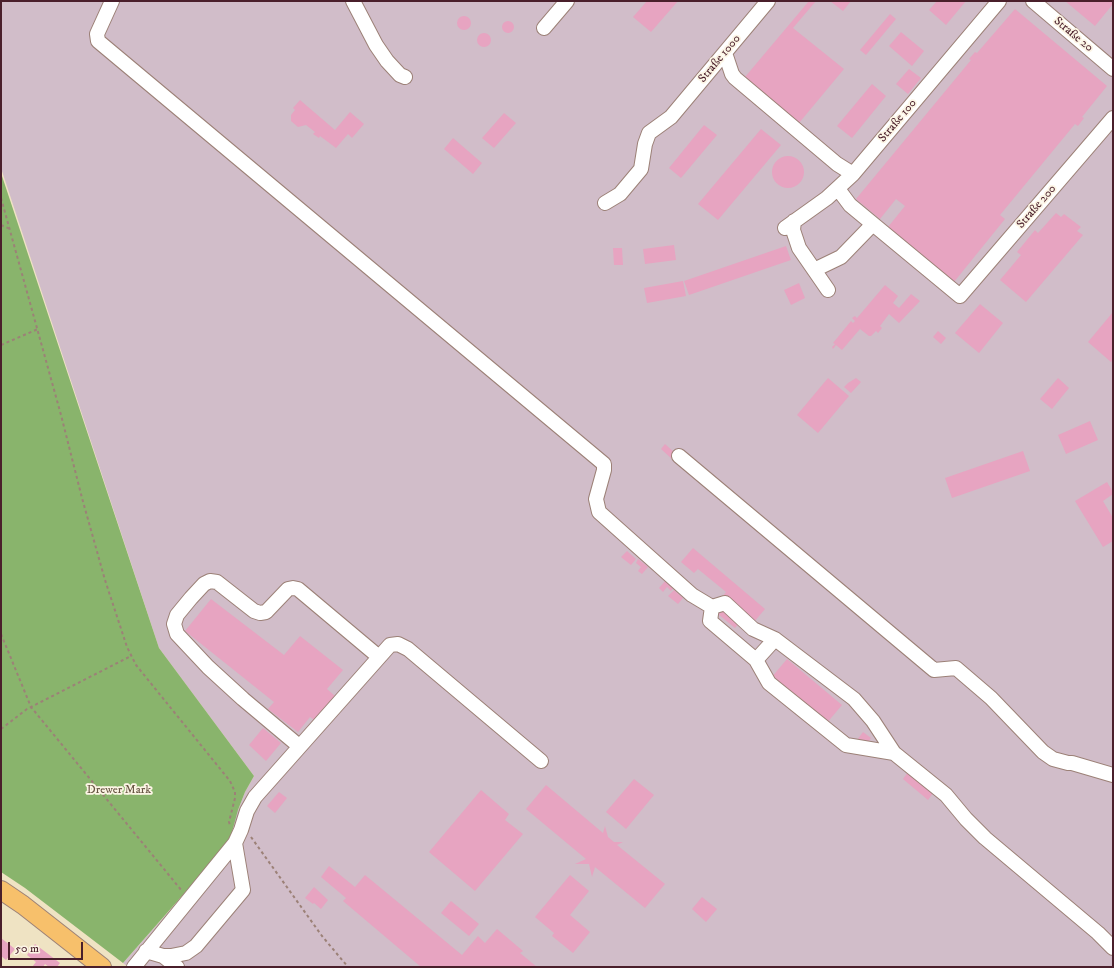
<!DOCTYPE html>
<meta charset="utf-8">
<style>
body{margin:0}
#map{position:relative;width:1114px;height:968px;overflow:hidden;background:#efe3c3;font-family:"IM FELL DW Pica",serif}
canvas{display:block}
.frame{position:absolute;inset:0;border:2px solid #4a1f2b;pointer-events:none}
.scale{position:absolute;left:8px;top:942px;width:75px;height:18px;box-sizing:border-box;border:2px solid #4a1f2b;border-top:0;padding-left:5px;font-size:12px;line-height:14px;white-space:nowrap;color:#4a1f2b;-webkit-text-stroke:3px #fcf5e5;paint-order:stroke}
</style>
<div id="map">
<canvas width="1114" height="968"></canvas>
<div class="frame"></div>
<div class="scale">50 m</div>
</div>
<script>
const g = document.querySelector('canvas').getContext('2d');
g.lineJoin = 'round';
function fillPath(path, color) {
  g.fillStyle = color;
  g.fill(path, 'evenodd');
}
function toPath(rows) {
  const path = new Path2D();
  for (const r of rows) {
    if (r.length === 3) {
      path.moveTo(r[0] + r[2], r[1]);
      path.arc(r[0], r[1], r[2], 0, 2 * Math.PI);
      continue;
    }
    path.moveTo(r[0], r[1]);
    for (let i = 2; i < r.length; i += 2) path.lineTo(r[i], r[i + 1]);
  }
  return path;
}
function stroke(path, color, width, dash) {
  g.strokeStyle = color;
  g.lineWidth = width;
  g.lineCap = dash ? 'butt' : 'round';
  g.setLineDash(dash || []);
  g.stroke(path);
}
function write(font, color, halo, rows, align = 'center') {
  g.font = font + ' "IM FELL DW Pica",serif';
  g.lineWidth = 3.5;
  g.setLineDash([]);
  g.textBaseline = 'middle';
  g.strokeStyle = halo;
  g.fillStyle = color;
  for (const [text, x, y, turn = 0] of rows) {
    g.save();
    g.translate(x, y);
    g.rotate((+turn || 0) * Math.PI / 180);
    g.textAlign = isNaN(turn) ? turn : align;
    if (halo) g.strokeText(text, 0, 0);
    g.fillText(text, 0, 0);
    g.restore();
  }
}
fillPath(toPath([
 [1,1,1113,1,1113,967,128,967,123,963,199,877,238,810,245,792,254,776,159,648,1,168]
]), '#d1bdc9');
fillPath(toPath([
 [1,173,159,648,254,776,245,792,238,810,232,832,225,847,123,963,25,888,1,872]
]), '#89b46c');
fillPath(toPath([
 [647,1,678,1,651,32,633,17],
 [809,1,816,1,793,28,844,69,799,123,745,77],
 [830,1,851,1,843,11],
 [937,1,966,1,946,25,929,10],
 [1065,1,1113,1,1113,4,1095,26],
 [1015,9,1107,86,1082,117,1084,118,1078,126,1075,124,1000,215,1005,219,954,282,888,227,905,206,896,199,880,219,856,199,971,60,969,59,975,52,977,53],
 [890,14,896,19,866,55,860,50],
 [464,23,7],
 [508,27,6],
 [901,32,924,51,912,66,889,46],
 [484,40,7],
 [909,69,921,78,908,94,896,84],
 [872,84,886,96,852,138,837,126],
 [300,100,335,130,350,112,364,124,352,138,348,134,336,148,320,136,319,138,313,134,315,132,306,125,298,127,291,121,291,115,295,110,293,108],
 [504,113,516,123,494,148,482,138],
 [704,125,717,135,681,178,669,168],
 [761,129,781,145,718,220,698,204],
 [453,138,482,163,473,174,444,149],
 [788,172,16],
 [1056,213,1061,217,1064,214,1081,227,1077,231,1083,235,1026,302,1000,280,1021,255,1017,252,1035,230,1038,233],
 [674,245,676,260,645,264,643,249],
 [786,246,791,260,689,295,684,281],
 [613,248,622,248,623,265,614,265],
 [683,281,686,296,647,303,644,288],
 [799,283,805,298,791,305,784,290],
 [885,285,898,296,893,303,899,308,911,294,920,301,899,323,889,314,880,326,882,328,878,333,876,331,871,336,869,336,860,329,842,350,836,345,833,349,832,347,835,344,833,343,851,321,853,323,855,321,852,318,855,316,857,318],
 [980,304,1003,323,979,353,955,333],
 [1113,312,1113,360,1111,362,1088,342],
 [938,331,946,338,941,344,933,337],
 [828,378,849,396,818,433,797,415],
 [856,378,861,382,851,393,844,387,848,383],
 [1058,378,1069,388,1052,409,1040,399],
 [1090,421,1098,440,1066,454,1058,435],
 [665,444,676,454,672,459,661,449],
 [1023,451,1030,471,952,498,945,478],
 [1107,482,1113,492,1113,494,1103,501,1113,518,1113,541,1103,547,1075,501],
 [693,548,765,609,754,622,723,596,726,592,698,569,694,573,681,562],
 [627,551,636,559,631,565,621,557],
 [638,559,648,567,642,574,638,571,641,567,636,563],
 [666,580,674,587,671,591,667,587,663,592,659,588],
 [674,590,683,598,678,604,668,596],
 [211,599,284,655,300,636,343,670,327,689,335,696,316,721,310,717,298,732,268,709,274,702,185,631],
 [723,607,740,622,735,628,718,614],
 [787,659,842,705,826,724,771,678],
 [263,728,281,743,266,761,249,745],
 [863,732,871,738,865,746,857,740],
 [908,772,933,793,928,800,903,779],
 [634,779,654,795,626,829,606,812],
 [546,785,603,833,605,826,608,837,614,842,623,842,617,845,665,884,645,908,595,867,592,877,589,864,575,864,586,859,526,809],
 [481,790,509,814,505,820,523,834,475,891,429,852],
 [279,792,287,798,275,813,267,806],
 [329,866,355,887,365,875,462,955,478,936,485,943,497,929,523,951,520,953,537,967,421,967,343,901,346,898,321,877],
 [570,875,589,891,570,915,590,932,573,953,552,936,554,933,535,917],
 [314,887,328,900,321,909,314,903,313,904,305,898],
 [702,897,717,909,706,922,692,909],
 [451,901,479,924,469,936,441,913],
 [1,938,15,949,6,960,1,956],
 [35,944,60,963,57,967,49,967,45,964,43,967,32,967,36,962,27,955]
]), '#e7a4c1');
const minor = toPath([
 [112,1,97,34,98,41,604,464,604,470,596,499,599,512,692,595,712,607],
 [353,1,376,45,387,61,400,75,405,77],
 [1033,1,1113,69],
 [544,28,567,1],
 [725,53,732,74,735,78,837,164,853,174],
 [839,187,841,193,850,205,960,296,1113,118],
 [605,203,620,194,641,169,645,144,649,133,671,117,768,1],
 [794,221,793,230,799,248,828,290],
 [785,228,827,198,853,174,999,1],
 [814,270,841,257,873,224],
 [679,456,934,670,956,668,991,698,1043,752,1053,759,1068,763,1072,763,1113,775],
 [712,607,725,603,753,629,775,639,854,699,873,721,894,753,946,795,966,819,985,838,1098,933,1113,948],
 [712,607,710,621,756,660,769,683,846,745,894,753],
 [756,660,775,639],
 [299,746,243,699,208,667,177,634,174,624,177,615,191,598,204,584,210,581,217,582,254,611,260,613,266,612,288,589,293,588,298,589,379,657],
 [146,951,163,956,171,956,186,953,196,946,243,890,235,843],
 [163,956,177,967],
 [134,967,235,843,241,830,247,811,255,797,390,645,398,644,408,649,541,761]
]);
const major = toPath([
 [1,890,23,905,102,967]
]);
stroke(minor, '#9c8177', 16);
stroke(major, '#9c8177', 20);
stroke(toPath([
 [1,198,61,415,82,498,105,580,127,647,136,665,230,781,235,792,235,798,229,822,230,825],
 [1,225,10,229],
 [1,345,38,329],
 [1,634,31,707,182,891],
 [1,729,27,709,131,656],
 [251,837,322,936,348,967]
]), '#9c8177', 2, [3, 3]);
stroke(minor, '#fff', 14);
stroke(major, '#f7c06b', 18);
write('12px', '#4a1f2b', '#fcf5e5', [
 ["Straße 20",1073,35,40],
 ["Straße 1000",720,59,-50],
 ["Straße 100",898,121,-50],
 ["Straße 200",1037,207,-49]
]);
write('12px', '#675543', '#fcf5e5', [
 ["Drewer Mark",119,791]
]);
</script>
